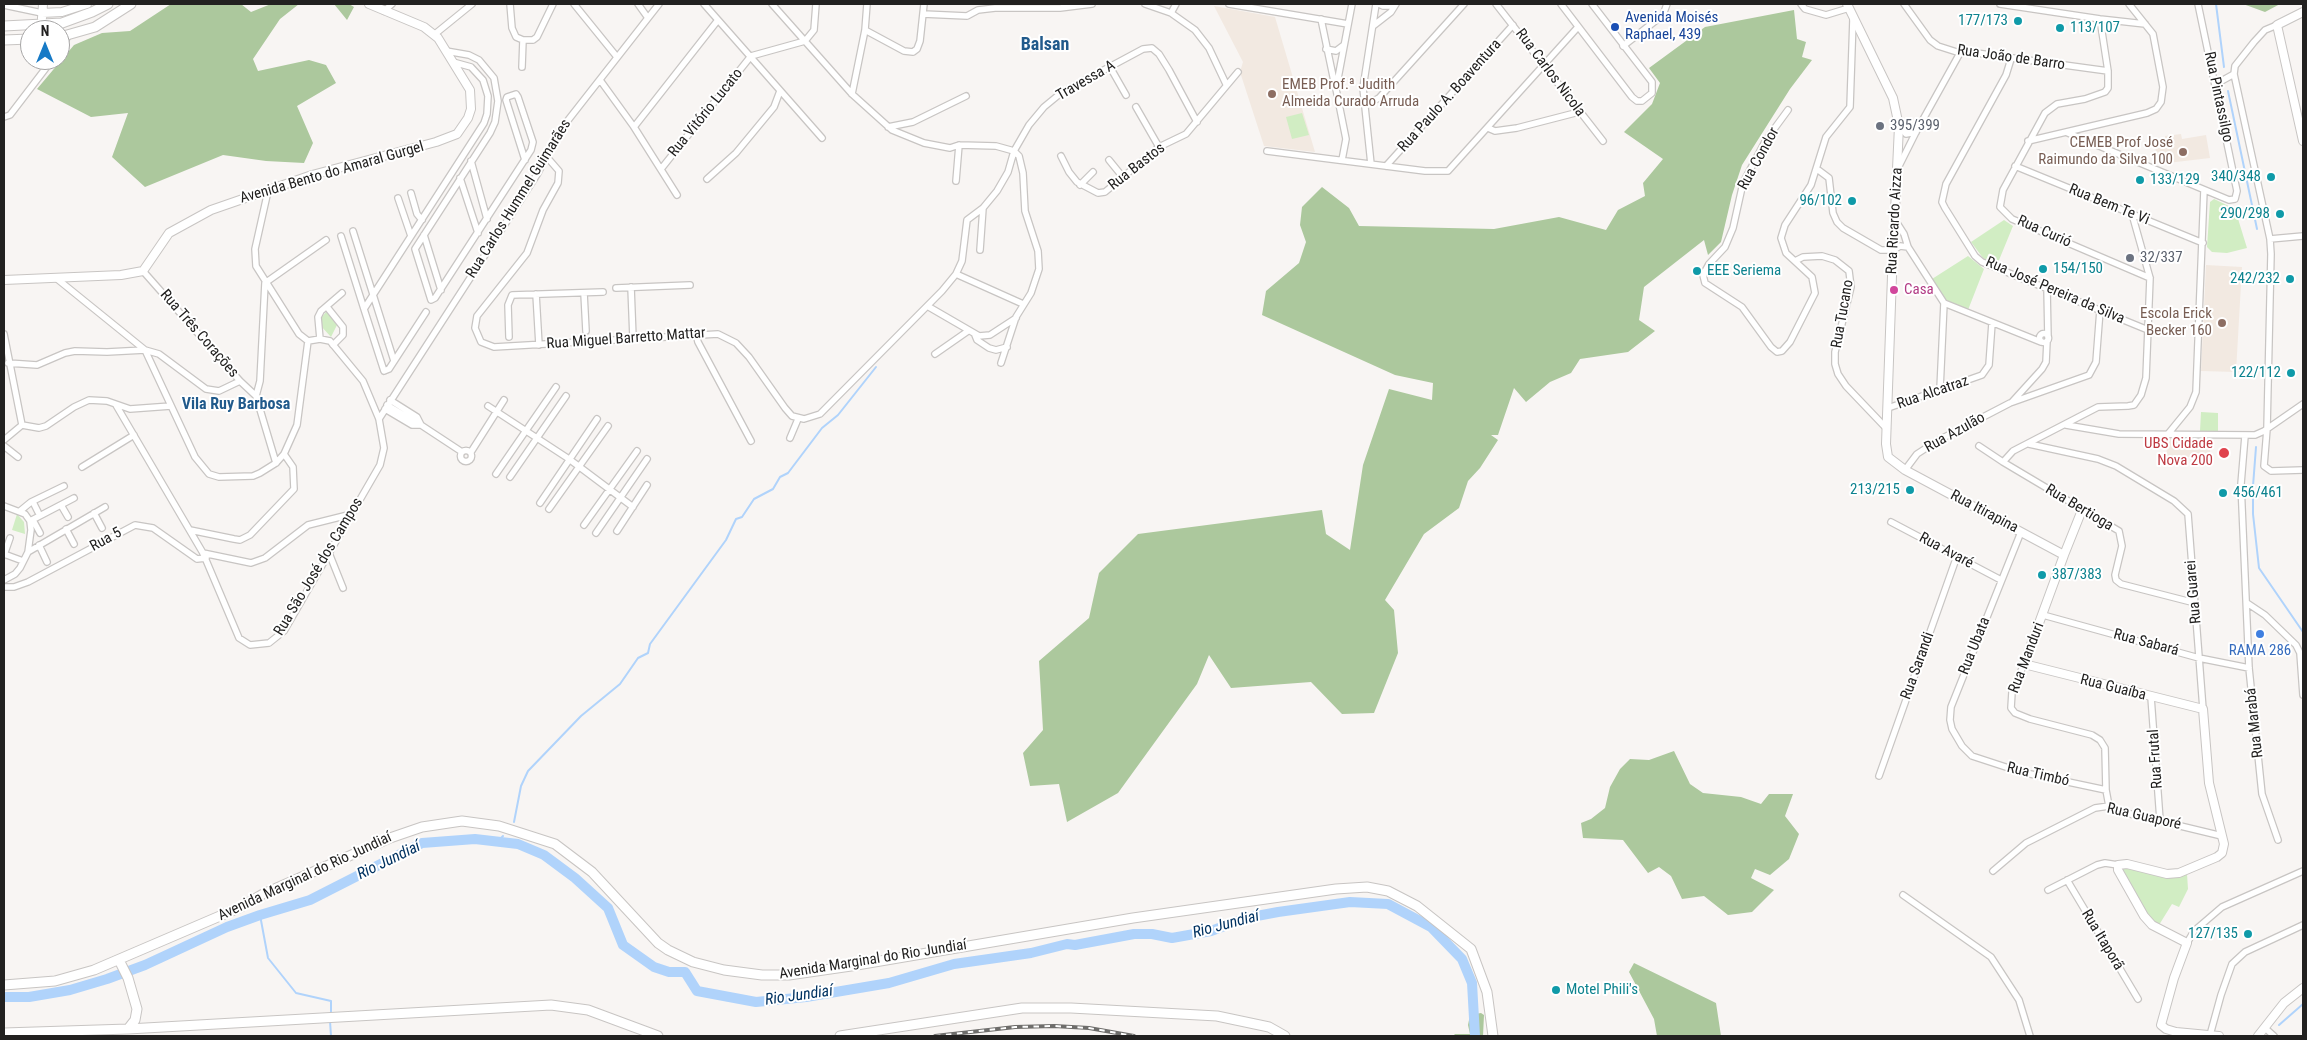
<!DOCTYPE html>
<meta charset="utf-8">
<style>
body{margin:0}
#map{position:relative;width:2307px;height:1040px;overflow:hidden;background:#f8f5f3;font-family:"Roboto Condensed",sans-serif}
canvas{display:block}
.frame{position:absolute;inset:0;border:5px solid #222120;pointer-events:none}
.north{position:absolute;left:20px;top:20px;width:50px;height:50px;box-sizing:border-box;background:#fff;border:1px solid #a7a6a6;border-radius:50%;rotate:0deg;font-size:14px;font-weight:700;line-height:20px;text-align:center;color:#222120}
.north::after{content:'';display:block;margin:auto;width:18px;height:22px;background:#177ac6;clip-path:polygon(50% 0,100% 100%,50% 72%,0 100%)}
</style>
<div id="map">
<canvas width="2307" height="1040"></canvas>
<div class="frame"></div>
<div class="north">N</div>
</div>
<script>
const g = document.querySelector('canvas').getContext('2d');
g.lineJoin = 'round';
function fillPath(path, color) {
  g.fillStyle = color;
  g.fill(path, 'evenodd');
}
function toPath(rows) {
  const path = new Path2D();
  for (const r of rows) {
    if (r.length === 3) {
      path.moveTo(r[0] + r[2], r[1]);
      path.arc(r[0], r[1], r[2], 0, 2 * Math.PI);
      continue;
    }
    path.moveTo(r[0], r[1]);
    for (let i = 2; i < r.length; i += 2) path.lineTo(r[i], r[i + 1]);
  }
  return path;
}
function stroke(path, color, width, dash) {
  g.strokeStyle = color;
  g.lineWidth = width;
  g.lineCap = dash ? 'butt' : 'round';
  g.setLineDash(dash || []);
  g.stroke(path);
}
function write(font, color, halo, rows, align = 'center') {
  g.font = font + ' "Roboto Condensed",sans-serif';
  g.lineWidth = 4;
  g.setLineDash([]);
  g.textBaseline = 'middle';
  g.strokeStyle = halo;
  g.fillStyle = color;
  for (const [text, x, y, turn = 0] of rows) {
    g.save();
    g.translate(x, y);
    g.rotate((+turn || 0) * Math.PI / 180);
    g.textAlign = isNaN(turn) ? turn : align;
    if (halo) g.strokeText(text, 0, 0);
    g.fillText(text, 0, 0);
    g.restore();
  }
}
fillPath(toPath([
 [1214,6,1275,17,1315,152,1264,146,1240,72,1243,62],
 [2181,134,2182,139,2206,135,2210,158,2159,164,2154,143,2165,141,2165,136],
 [2206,265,2242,267,2236,372,2201,371],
 [2166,438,2210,441,2210,457,2167,457]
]), '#f2e9e1');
fillPath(toPath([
 [1302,113,1309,135,1292,139,1286,117],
 [2214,199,2235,209,2247,248,2227,253,2212,252,2207,247,2210,202],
 [2004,220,2013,226,1997,265,1983,258,1971,242],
 [1968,256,1984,269,1968,310,1946,300,1932,279],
 [327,311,338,323,331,337,320,325,320,319],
 [2201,412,2218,413,2218,432,2200,431],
 [17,514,24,522,25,534,12,530],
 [2125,866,2166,877,2187,874,2188,889,2179,907,2172,904,2159,925,2148,916,2137,897,2121,868]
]), '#d1edc3');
fillPath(toPath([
 [171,4,241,4,251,12,271,4,299,4,280,19,253,59,258,71,309,60,326,65,336,83,297,106,313,143,304,163,266,161,223,155,145,187,112,157,128,113,91,117,37,89,74,45,102,33,130,31],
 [334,4,349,4,354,7,347,20],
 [2243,4,2280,4,2265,12],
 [1794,10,1797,39,1806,42,1802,57,1812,60,1790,89,1742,165,1732,195,1721,242,1708,255,1704,240,1644,287,1639,320,1655,331,1628,352,1580,359,1571,373,1550,382,1526,402,1514,388,1498,435,1491,435,1498,440,1480,468,1468,481,1459,508,1424,534,1385,600,1394,610,1398,653,1374,713,1342,714,1311,682,1231,688,1209,655,1197,684,1118,793,1067,822,1059,784,1030,786,1023,753,1043,730,1039,661,1089,618,1099,573,1138,534,1322,510,1326,534,1350,550,1363,465,1389,389,1432,400,1433,383,1395,375,1262,315,1266,291,1299,263,1306,242,1300,225,1302,207,1322,187,1349,208,1359,226,1494,229,1559,217,1606,230,1618,210,1645,196,1643,183,1663,159,1624,132,1652,104,1660,83,1649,68,1705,27],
 [1674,751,1690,784,1703,793,1741,797,1761,804,1769,794,1793,794,1785,816,1799,834,1789,859,1770,875,1755,869,1751,878,1774,890,1752,912,1728,915,1704,896,1682,899,1671,876,1659,867,1648,873,1623,840,1583,838,1581,823,1591,819,1605,808,1610,787,1620,769,1630,759,1649,760],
 [1634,963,1716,1003,1721,1036,1657,1036,1654,1019,1629,972],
 [1481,1013,1484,1015,1483,1036,1453,1036,1455,1034,1470,1034,1468,1025,1470,1015]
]), '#acc89d');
stroke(toPath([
 [2216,4,2224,67],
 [2228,91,2257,229],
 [2256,447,2253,486,2253,514,2259,568,2303,632],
 [514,822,521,786,528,771,581,716,620,684,638,658,648,653,650,644,726,540,736,519,742,517,754,499,773,489,780,477,788,473,822,428,838,415,876,367],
 [498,841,503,836],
 [260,915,268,958,296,993,331,1001,331,1014],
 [330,1021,331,1036],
 [2279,1025,2303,1004]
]), '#b0d3fb', 2);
stroke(toPath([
 [4,997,29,997,70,990,107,979,145,965,227,927,260,915,310,900,422,843,475,839,518,844,544,855,575,878,608,908,623,945,654,967,669,972,685,972,697,991,756,1002,806,997,889,983,954,964,1031,953,1067,944,1075,945,1134,934,1152,934,1172,938,1211,931,1246,918,1278,912,1350,902,1388,904,1431,927,1462,959,1472,983,1475,1036]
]), '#b0d3fb', 10);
const minor = toPath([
 [510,4,512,28,516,37,523,40],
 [574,4,617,57],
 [638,4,648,18],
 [704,4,822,138],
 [772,4,852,94,892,130,924,143,950,148,959,145,996,146,1014,151,1019,156,1023,173,1025,211,1038,251,1039,269,1031,293,1016,317,1001,363],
 [1145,4,1171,13,1195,30,1209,48,1226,84],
 [1229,4,1348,24],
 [1379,4,1383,6,1394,6],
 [1496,4,1603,141],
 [1561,4,1632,97,1637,101,1642,101,1652,93,1652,82,1592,4],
 [1801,4,1805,9,1826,15,1849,8],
 [1904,4,1930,40,1938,46,1960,53,1969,52,2108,71],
 [2000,4,2100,19,2145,24],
 [4,5,42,13],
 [384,11,392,4],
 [1171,13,1176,4],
 [923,14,967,16,978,10,995,8,1060,8,1092,4],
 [1321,19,1335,86],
 [2100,19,2108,71,2108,88,2105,92,2085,99,2057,104,2045,113,2003,190,2000,207,2012,219,2150,278],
 [2277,25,2265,30,2254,42,2235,66,2234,74,2270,239,2271,254,2267,429,2264,466,2271,471,2303,470],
 [1373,26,1391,12,1396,4],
 [865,30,904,51,913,52,917,49,920,41,924,4],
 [435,34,472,4],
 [1623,46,1663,15,1667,4],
 [1326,49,1336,51,1344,45],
 [60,50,68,36],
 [446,51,469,55,479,60,494,78,498,101,495,122,490,133,415,249,431,300,435,298,531,150,533,142,518,97,516,94,507,97,506,100,525,160],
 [2011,59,2006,75,1946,184,1942,202,1945,208,1975,256,1982,262,2148,330],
 [522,67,523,40,533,40,537,37,553,4],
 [1110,67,1126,95],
 [600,80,634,127,677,195],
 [2216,84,2234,74],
 [852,94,865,30,867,4],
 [1365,105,1379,98,1464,4],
 [1136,107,1159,147],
 [1788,110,1766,140,1743,183,1733,228,1725,247,1709,264,1703,275,1705,283,1742,307,1771,347,1777,352,1782,351,1790,342,1815,293,1812,277,1786,253,1781,238,1785,225,1811,185,1826,137,1850,107,1853,19],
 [4,117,10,115,52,60],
 [1899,126,1906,134,1916,132],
 [634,127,718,20],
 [888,127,913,122,966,96],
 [1488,128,1495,131,1517,128,1579,112],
 [2068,133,2229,200,2235,199,2237,191,2198,4],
 [2028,141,2147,113,2156,109,2161,102,2163,87,2153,34,2129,4],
 [1267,151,1425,171,1448,171,1578,27],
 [546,156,559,171,558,183,543,210,527,253,477,316,475,328,481,342,494,347,718,334,736,343,749,357,785,408,792,416,804,419,820,414,942,291,956,274,962,261,967,220,983,208,997,191,1008,172,1014,151,1029,125,1044,107,1061,93,1143,49,1152,48,1159,54,1169,70,1197,122],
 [1061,156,1069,172,1077,182,1098,193,1105,192,1159,147,1186,134,1238,72],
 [1109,160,1122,176],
 [1342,160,1346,139,1336,89,1352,4],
 [471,161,487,219],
 [1371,164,1363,88,1376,4],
 [1386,166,1513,25],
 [2015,166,2203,243],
 [1898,168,1916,132,1960,53],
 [661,169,751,56,805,41,814,30,816,4],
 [1817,169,1829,178,1833,213,1837,222,1843,228,1881,250,1894,250,1900,246,1908,247],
 [460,178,478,233],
 [707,179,736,153,774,107,780,91],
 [956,181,959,145],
 [1080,185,1093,172],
 [268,191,255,249,256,266,299,334,308,341],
 [411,193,417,214,422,220],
 [398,198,411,236],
 [2132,214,2150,278,2146,378,2141,395,2134,405,2128,406,2098,407,2013,451,2003,462,2119,531,2122,546,2115,575,2116,580,2121,584,2195,603],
 [1895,220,1904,234,1908,247,1944,303,2041,342],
 [353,231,394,361],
 [424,235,441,290],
 [341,236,364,309],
 [2270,239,2303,236],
 [980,250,983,208],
 [1795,261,1803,257,1822,256,1835,260,1849,271,1851,287,1835,352,1835,364,1838,374,1846,386,1887,429],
 [143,271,240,381,256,396,276,463],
 [956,274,1023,304],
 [56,278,145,350,195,457,209,474,219,477,253,476,260,473,276,463,284,454,297,425,308,341],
 [631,287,633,338],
 [616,288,690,285],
 [2047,288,2048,338],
 [584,293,586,331],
 [536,294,539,345],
 [327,307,343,327,343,335,333,345],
 [929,307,979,336,990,335,1016,318],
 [426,312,389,369,384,371,364,309,484,123,487,114,488,96,483,80,471,67,453,62],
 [2044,338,4.5],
 [4,334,22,425],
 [696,334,698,342,751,441],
 [975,335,977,340,989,348,996,350,1007,347],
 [509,337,508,305,512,295,603,292],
 [320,339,318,317,321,311,342,293],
 [935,354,968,331],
 [8,363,37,365,65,353,75,351,107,352,145,350,159,354,206,389,219,391,240,381],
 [1940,389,1944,303],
 [256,396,260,381,265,283,326,240],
 [390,400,417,417,421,425,462,452],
 [2012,402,2042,369,2046,362,2047,341],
 [116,405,203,553,239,638,250,645,269,643,284,631,380,465,384,448,379,419,363,381,330,341,320,339,308,341],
 [387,405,419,424],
 [488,406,569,459,633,507],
 [1888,408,1982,375,1989,365,1992,323],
 [385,409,412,425,421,425],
 [379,419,538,173,558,133,659,4],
 [22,425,39,428,46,426,74,407,89,400,107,401,130,409,171,406],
 [2066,425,2119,434,2255,435,2264,431,2303,404],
 [2168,434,2190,407,2196,392,2204,190],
 [2245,436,2241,484,2249,668,2262,794,2278,840],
 [790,438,798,419],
 [4,440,22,425],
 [2029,444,2098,459,2116,466,2174,501,2188,514,2203,709],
 [4,446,18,457],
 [1979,446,2003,462],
 [466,456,5.5],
 [471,452,504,400],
 [82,467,134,435],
 [1905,470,1917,454,1937,441,2010,403,2089,375,2096,362,2100,310],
 [496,474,556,387],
 [510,477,566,396],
 [33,502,38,512],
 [540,503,597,419],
 [61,505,68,517],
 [4,506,25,514,30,521,31,530,28,552,20,568,15,574,4,580],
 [549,509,608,426],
 [20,511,31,502,64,486],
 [94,513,102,528],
 [33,520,40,533],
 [30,521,74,498],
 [1891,522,2001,580],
 [584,525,637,451],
 [66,529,74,544],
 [190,530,234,539,240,540,250,535,294,489,293,467,284,454],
 [617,531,647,485],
 [2021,532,1951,707,1950,720,1952,729,1962,746,1972,756,2021,772,2106,790],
 [596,533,647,459],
 [39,545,47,562],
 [28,552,105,507],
 [203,553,251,563,265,558,308,525,352,514],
 [329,553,343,588],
 [4,554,23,561],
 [4,555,10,538],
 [4,587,14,587,28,582,135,525,153,528,197,559,206,558],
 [2247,603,2265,615,2296,645,2300,653,2303,695],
 [2043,615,2199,658,2249,668],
 [2024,664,2012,692,2011,708,2015,713,2030,719,2092,735,2100,740,2105,748,2106,790,2109,806],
 [2151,697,2160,820],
 [1879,776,1957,556],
 [1993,871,2026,843,2095,808,2109,806,2114,810,2222,836],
 [2067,880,2138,999],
 [2048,890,2097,865,2105,863,2118,865],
 [1903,895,1991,957,2019,1000,2030,1036],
 [2187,943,2194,931,2222,907,2303,871],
 [2265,1028,2274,1036],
 [2210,1035,2221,995,2232,964,2245,952,2303,925]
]);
const tertiary = toPath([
 [1847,4,1893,98,1899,126,1892,276,1886,444,1888,457,1905,470,2064,555],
 [2303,12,2277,25,2303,141],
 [42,13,62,12,87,4],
 [42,18,43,4],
 [4,280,121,275,143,271,169,233,211,210,312,175,436,142,457,134,468,118,471,109,470,90,438,38,424,27,369,4],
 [2082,510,2064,555,2024,664,2203,709,2209,783,2224,844,2222,853,2217,857,2179,873,2167,874,2127,864,2118,865,2118,870,2144,916,2152,925,2187,943,2174,978,2161,1025,2166,1029,2176,1032,2219,1036],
 [2258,1036,2284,1003,2303,988]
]);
const primary = toPath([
 [4,26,62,23,92,12,108,4],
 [60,37,95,27,131,4],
 [4,40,30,39],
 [119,960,128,978,137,1009,135,1020,128,1029],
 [4,985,55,981,94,970,241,907,263,894,390,838,422,827,462,821,499,826,555,844,592,872,658,943,668,950,693,962,724,970,762,975,789,975,851,966,1133,918,1336,889,1367,887,1388,891,1417,906,1471,949,1487,992,1493,1036],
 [4,1033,128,1029,551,1005,588,1010,658,1036],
 [840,1036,1022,1008,1071,1008,1217,1016,1269,1027,1285,1036]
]);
stroke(minor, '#c8c5c3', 8);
stroke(tertiary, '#c8c5c3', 10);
stroke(primary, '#c8c5c3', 11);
stroke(minor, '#fff', 5.5);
stroke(tertiary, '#fff', 8);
stroke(primary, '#fff', 9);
const rail = toPath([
 [935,1036,1015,1027,1054,1026,1089,1028,1134,1036]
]);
stroke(rail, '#6e6d6b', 4);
stroke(rail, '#fff', 2, [5.5]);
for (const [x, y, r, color] of [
 [2018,21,5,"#0f9aa8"],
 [1615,27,5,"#1a4fb4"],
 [2060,28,5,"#0f9aa8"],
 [1272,94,5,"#8d6e63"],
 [1880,126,5,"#6b7280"],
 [2183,152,5,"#8d6e63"],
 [2271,177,5,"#0f9aa8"],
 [2140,180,5,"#0f9aa8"],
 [1852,201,5,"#0f9aa8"],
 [2280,214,5,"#0f9aa8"],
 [2130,258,5,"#6b7280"],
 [2043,269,5,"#0f9aa8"],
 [1697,271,5,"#0f9aa8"],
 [2290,279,5,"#0f9aa8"],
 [1894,290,5,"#d1479c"],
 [2222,323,5,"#8d6e63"],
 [2291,373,5,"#0f9aa8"],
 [2224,453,6,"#e0444e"],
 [1910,490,5,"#0f9aa8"],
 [2223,493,5,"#0f9aa8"],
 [2042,575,5,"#0f9aa8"],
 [2260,634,5,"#3f7fe0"],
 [2248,934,5,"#0f9aa8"],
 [1556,990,5,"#0f9aa8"]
]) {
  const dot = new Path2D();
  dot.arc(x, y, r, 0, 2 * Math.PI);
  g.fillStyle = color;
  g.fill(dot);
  stroke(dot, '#fff', 2);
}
write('15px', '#164399', '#fff', [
 ["Avenida Moisés",1625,18],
 ["Raphael, 439",1625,35]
], 'left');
write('15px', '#0d838f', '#fff', [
 ["177/173",2008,21],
 ["113/107",2070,28,"left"],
 ["340/348",2261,177],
 ["133/129",2150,180,"left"],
 ["96/102",1842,201],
 ["290/298",2270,214],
 ["154/150",2053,269,"left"],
 ["EEE Seriema",1707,271,"left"],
 ["242/232",2280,279],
 ["122/112",2281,373],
 ["213/215",1900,490],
 ["456/461",2233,493,"left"],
 ["387/383",2052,575,"left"],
 ["127/135",2238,934],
 ["Motel Phili's",1566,990,"left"]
], 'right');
write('15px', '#222120', '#fff', [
 ["Rua João de Barro",2011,58,8],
 ["Rua Carlos Nicola",1550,73,53],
 ["Travessa A",1086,81,-30],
 ["Rua Paulo A. Boaventura",1450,96,-48],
 ["Rua Pintassilgo",2218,97,78],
 ["Rua Vitório Lucato",706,113,-51],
 ["Rua Condor",1759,159,-61],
 ["Rua Bastos",1137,167,-38],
 ["Avenida Bento do Amaral Gurgel",332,173,-16],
 ["Rua Carlos Hummel Guimarães",519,199,-58],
 ["Rua Bem Te Vi",2109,205,22],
 ["Rua Ricardo Aizza",1895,221,-87],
 ["Rua Curió",2044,232,24],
 ["Rua José Pereira da Silva",2055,291,23],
 ["Rua Tucano",1843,314,-80],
 ["Rua Três Corações",199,334,49],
 ["Rua Miguel Barretto Mattar",626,339,-4],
 ["Rua Alcatraz",1933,393,-19],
 ["Rua Azulão",1955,433,-29],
 ["Rua Bertioga",2079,508,31],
 ["Rua Itirapina",1984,512,28],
 ["Rua 5",106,540,-29],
 ["Rua Avaré",1946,551,28],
 ["Rua São José dos Campos",319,567,-59],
 ["Rua Guarei",2194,592,-95],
 ["Rua Sabará",2146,643,15],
 ["Rua Ubata",1975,646,-68],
 ["Rua Manduri",2027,658,-69],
 ["Rua Sarandi",1918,666,-70],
 ["Rua Guaíba",2113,688,14],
 ["Rua Marabá",2255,723,-96],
 ["Rua Frutal",2156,759,-94],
 ["Rua Timbó",2038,775,13],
 ["Rua Guaporé",2144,817,13],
 ["Avenida Marginal do Rio Jundiaí",305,877,-25],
 ["Rua Itaporã",2102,940,59],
 ["Avenida Marginal do Rio Jundiaí",873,960,-9]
]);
write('15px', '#785e54', '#fff', [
 ["EMEB Prof.ª Judith",1282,85,"left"],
 ["Almeida Curado Arruda",1282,102,"left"],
 ["CEMEB Prof José",2173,143],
 ["Raimundo da Silva 100",2173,160],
 ["Escola Erick",2212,314],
 ["Becker 160",2212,331]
], 'right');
write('15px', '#5b616d', '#fff', [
 ["395/399",1890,126],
 ["32/337",2140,258]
], 'left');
write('15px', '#b23c85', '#fff', [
 ["Casa",1904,290]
], 'left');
write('15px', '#be3a42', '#fff', [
 ["UBS Cidade",2213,444],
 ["Nova 200",2213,461]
], 'right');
write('15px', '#366cbe', '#fff', [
 ["RAMA 286",2260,651]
]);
write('bold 16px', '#215a8b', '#fff', [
 ["Vila Ruy Barbosa",236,405]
]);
write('italic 16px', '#003261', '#fff', [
 ["Rio Jundiaí",389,861,-26],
 ["Rio Jundiaí",1226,925,-15],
 ["Rio Jundiaí",799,996,-8]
]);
write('bold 18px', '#215a8b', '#fff', [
 ["Balsan",1045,45]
]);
</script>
